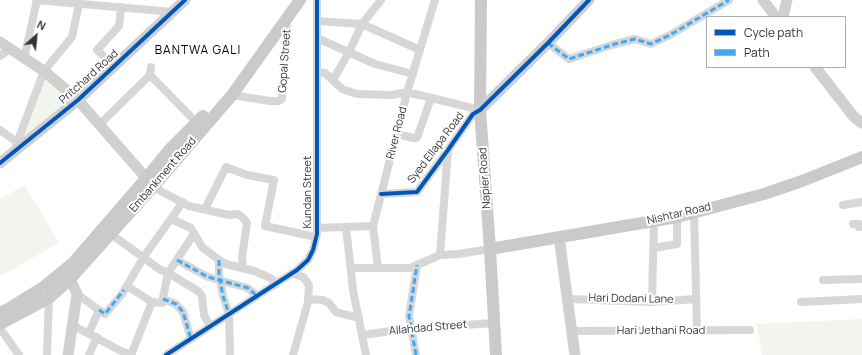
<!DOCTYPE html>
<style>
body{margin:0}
#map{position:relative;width:862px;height:355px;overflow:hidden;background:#fff;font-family:Manrope,sans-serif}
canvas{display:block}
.legend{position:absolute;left:706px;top:16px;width:140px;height:52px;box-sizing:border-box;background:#fff;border:1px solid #adadad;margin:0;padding:5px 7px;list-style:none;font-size:12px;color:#333}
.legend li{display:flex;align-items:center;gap:8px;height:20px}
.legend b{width:20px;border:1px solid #adadad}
.north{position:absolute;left:16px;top:16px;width:40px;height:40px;-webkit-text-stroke:3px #fff;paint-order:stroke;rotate:27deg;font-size:11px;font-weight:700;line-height:16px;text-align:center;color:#333}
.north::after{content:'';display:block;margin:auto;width:14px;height:18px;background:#333;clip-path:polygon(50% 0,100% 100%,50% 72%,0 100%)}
</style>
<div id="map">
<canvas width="862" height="355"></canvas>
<ul class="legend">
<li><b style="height:5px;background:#0057b8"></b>Cycle path</li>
<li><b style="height:5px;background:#3fa9f5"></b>Path</li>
</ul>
<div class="north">N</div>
</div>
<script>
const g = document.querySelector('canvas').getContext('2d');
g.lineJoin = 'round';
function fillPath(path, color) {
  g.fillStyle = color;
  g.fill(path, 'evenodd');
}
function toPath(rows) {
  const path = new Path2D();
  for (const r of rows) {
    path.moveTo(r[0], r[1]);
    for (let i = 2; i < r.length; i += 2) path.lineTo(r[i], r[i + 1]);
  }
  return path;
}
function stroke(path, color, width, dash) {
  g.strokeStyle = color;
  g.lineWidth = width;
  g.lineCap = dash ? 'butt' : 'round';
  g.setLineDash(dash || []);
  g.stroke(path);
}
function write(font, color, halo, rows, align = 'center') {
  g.font = font + ' Manrope,sans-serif';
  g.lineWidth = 4;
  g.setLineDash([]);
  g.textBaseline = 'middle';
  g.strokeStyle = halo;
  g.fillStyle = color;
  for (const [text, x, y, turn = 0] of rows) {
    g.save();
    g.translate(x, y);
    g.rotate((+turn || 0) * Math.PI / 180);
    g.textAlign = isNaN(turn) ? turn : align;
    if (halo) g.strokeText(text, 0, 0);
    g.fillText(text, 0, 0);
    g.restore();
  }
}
fillPath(toPath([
 [45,78,78,100,14,151],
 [25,185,59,243,0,276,0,199],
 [862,319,862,355,762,355,757,324]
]), '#f1f5ed');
stroke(toPath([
 [36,0,173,12],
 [317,21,362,24,420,50],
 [317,38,375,64,413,74],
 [548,43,569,59,615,44,635,39,651,44,670,35,729,0],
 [0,56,10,49],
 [24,59,37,0],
 [114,66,97,50,119,26,121,7],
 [151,67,150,75,197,123],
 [317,72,325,73,342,89,357,94,392,95,407,92,480,110],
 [333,80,349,52,362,24,381,0],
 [232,95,270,101,279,101,282,99,287,20],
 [100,124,150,75],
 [0,130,17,142],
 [397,134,413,138,417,138,431,98],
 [14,151,44,71,72,37,79,4],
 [153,187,189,206,229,215,238,214,244,219,247,223,242,257,243,268],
 [381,194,417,192,448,150,473,114,480,110],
 [843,205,862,202],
 [205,209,226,167,247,175,274,180,265,226,316,237],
 [694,212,697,331],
 [171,219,191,228,202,247,219,260,226,264,254,271,266,276,272,279,275,285],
 [853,224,859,224,859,227,862,227],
 [346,227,353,290,366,355],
 [317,228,373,226],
 [111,234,159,269,168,273,198,291,202,296,204,315,210,326],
 [654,248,677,244,677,217],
 [440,255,448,150],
 [177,260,208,277,248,288,257,296],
 [219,260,219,274,223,296,229,314,230,355],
 [351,268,410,268,440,255,458,254,490,249],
 [378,268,373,226,408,89,435,0],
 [292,273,303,277,309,285,308,302,293,355],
 [823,280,862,279],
 [127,286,152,302],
 [77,294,99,310,89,333],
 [163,299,176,304,183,312,191,339],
 [308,299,323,300,329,303,336,312,339,313,359,318],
 [567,299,652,302,696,299],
 [652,302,654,221],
 [801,302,862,299],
 [99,310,105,314,122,294,145,255,183,202],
 [72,325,121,351,132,355],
 [0,328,19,355],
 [571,331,750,330],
 [362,335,406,329,494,323],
 [47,355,49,298],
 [89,355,97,337],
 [131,355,152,302,162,303,168,273,194,234],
 [166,355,297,270,308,260,313,250,317,234,317,0],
 [416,355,409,316,417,265]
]), '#d7d7d7', 8);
stroke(toPath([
 [763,0,776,17],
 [783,17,787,0],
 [0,42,44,71,78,100,146,178],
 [815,67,854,117,862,123],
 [480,110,548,43,589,0],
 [0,163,78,100,185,0],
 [559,237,575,355],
 [68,355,77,294,70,279]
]), '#d0d0d0', 11);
stroke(toPath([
 [481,0,480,110,490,249,496,355],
 [490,249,677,217,764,194,802,181,862,157],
 [0,313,8,309,45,286,73,263,137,189,170,149,203,116],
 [0,324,49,298,70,279,153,187,232,95,300,0]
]), '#cacaca', 12);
stroke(toPath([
 [548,43,569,59,615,44,635,39,651,44,670,35,729,0],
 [177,260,208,277,248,288,257,296],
 [219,260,219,274,223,296,229,314],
 [163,299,176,304,183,312,191,339],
 [99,310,105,314,124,290],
 [416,355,409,316,417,265]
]), '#3fa9f5', 3, [6, 3]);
stroke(toPath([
 [0,163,78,100,185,0],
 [381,194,417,192,448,150,473,114,480,110,548,43,589,0],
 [166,355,297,270,308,260,313,250,317,234,317,0]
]), '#0057b8', 4);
write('11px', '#333', '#fff', [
 ["Gopal Street",285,61,-86],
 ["Pritchard Road",89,77,-42],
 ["River Road",397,133,-76],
 ["Syed Ellapa Road",436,148,-53],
 ["Embankment Road",163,175,-49],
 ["Napier Road",485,178,-94],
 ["Kundan Street",308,192,-90],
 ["Nishtar Road",679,214,-13],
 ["Hari Dodani Lane",631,299,1],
 ["Allahdad Street",428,328,-5],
 ["Hari Jethani Road",661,331]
]);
g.letterSpacing = '1px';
write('12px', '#000', '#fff', [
 ["BANTWA GALI",198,51]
]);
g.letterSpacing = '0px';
</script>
